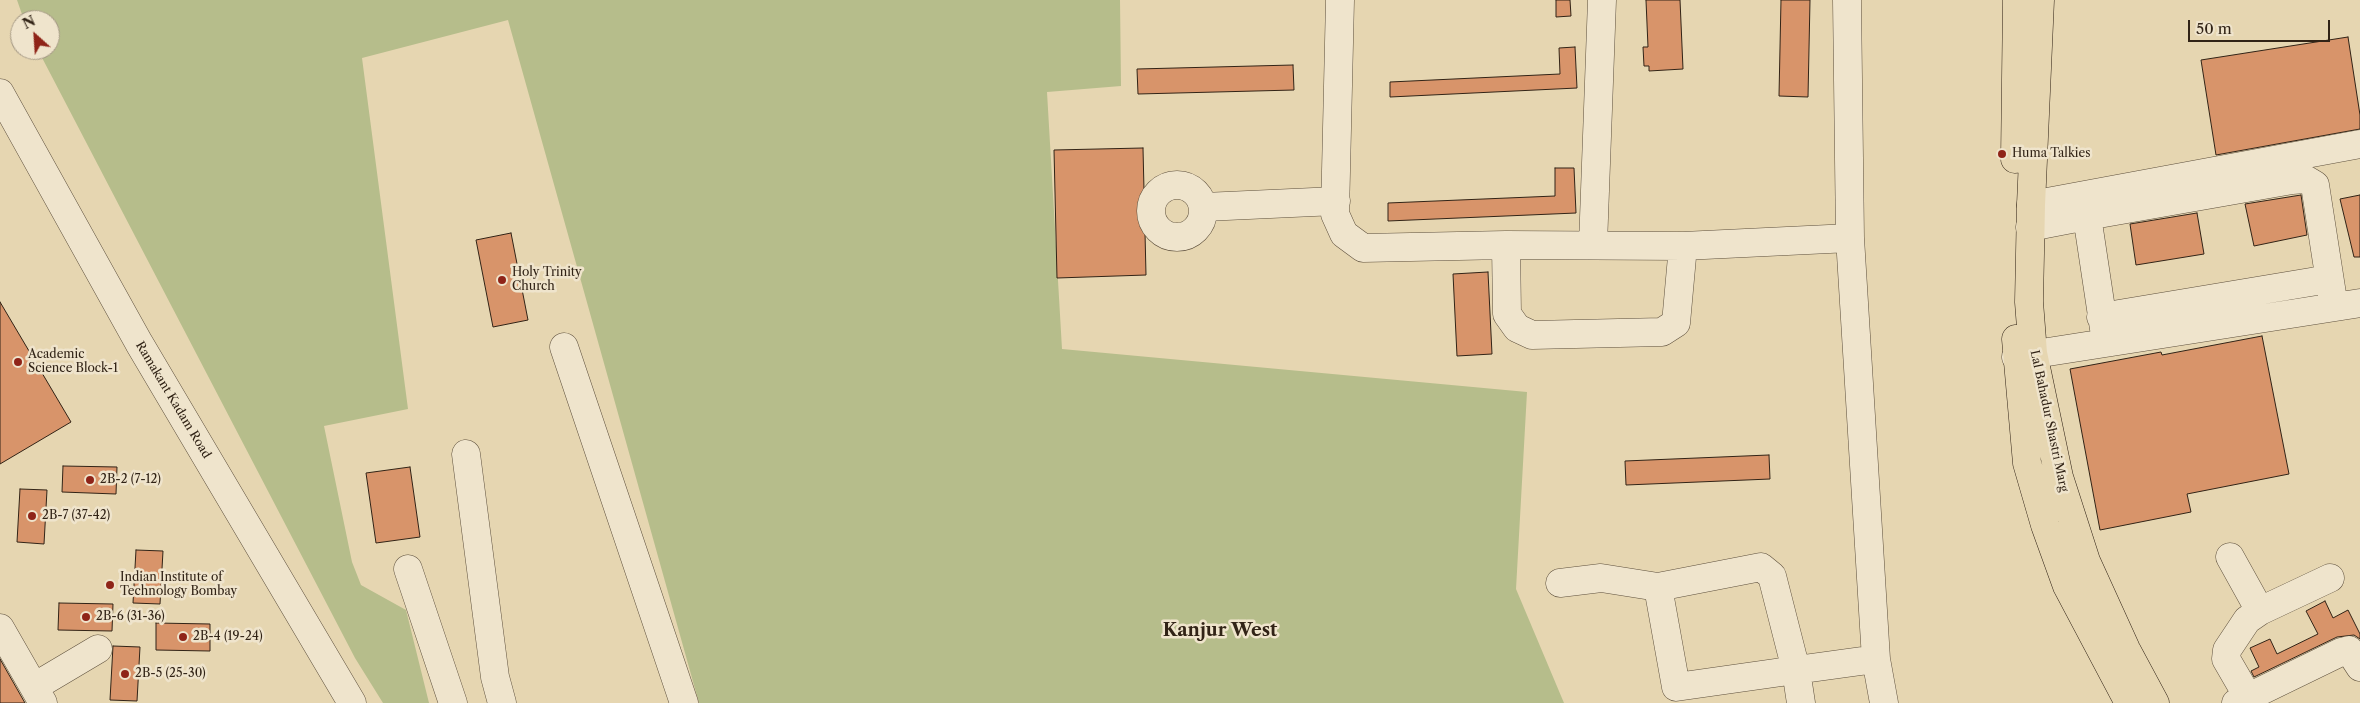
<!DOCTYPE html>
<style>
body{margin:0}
#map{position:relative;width:2360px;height:703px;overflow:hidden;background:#e6d6b1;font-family:"Libre Caslon Text",serif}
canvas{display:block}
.north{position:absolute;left:10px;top:10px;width:50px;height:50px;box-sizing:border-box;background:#efe4cc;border:1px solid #a39783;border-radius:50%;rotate:334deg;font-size:14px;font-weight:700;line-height:20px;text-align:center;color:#312316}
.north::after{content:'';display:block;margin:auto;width:18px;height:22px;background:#8f2418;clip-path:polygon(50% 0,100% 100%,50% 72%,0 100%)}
.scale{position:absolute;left:2188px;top:20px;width:142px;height:22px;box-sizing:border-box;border:2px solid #312316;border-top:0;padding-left:6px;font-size:15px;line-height:18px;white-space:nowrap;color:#312316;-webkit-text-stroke:4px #efe4cc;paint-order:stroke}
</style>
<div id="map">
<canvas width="2360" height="703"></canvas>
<div class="north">N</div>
<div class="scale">50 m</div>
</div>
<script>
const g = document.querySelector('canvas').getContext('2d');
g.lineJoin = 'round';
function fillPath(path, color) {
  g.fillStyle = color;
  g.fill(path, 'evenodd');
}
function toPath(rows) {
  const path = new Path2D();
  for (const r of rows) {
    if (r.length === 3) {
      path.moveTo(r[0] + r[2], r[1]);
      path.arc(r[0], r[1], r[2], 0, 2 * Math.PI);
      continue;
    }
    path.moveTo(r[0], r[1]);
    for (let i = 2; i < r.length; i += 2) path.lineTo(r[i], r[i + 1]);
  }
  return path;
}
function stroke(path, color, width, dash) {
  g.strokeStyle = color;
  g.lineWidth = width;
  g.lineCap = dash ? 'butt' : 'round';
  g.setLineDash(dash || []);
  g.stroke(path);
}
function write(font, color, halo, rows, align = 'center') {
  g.font = font + ' "Libre Caslon Text",serif';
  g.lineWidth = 5;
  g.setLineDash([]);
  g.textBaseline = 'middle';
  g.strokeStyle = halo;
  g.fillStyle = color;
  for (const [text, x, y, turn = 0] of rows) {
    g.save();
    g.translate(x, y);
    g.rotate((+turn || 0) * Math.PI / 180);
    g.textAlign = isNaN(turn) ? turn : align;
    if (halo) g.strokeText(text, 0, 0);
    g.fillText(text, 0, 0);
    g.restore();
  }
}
fillPath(toPath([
 [17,0,1120,0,1121,86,1047,92,1062,349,1527,392,1516,589,1564,703,699,703,508,20,362,58,408,409,324,426,352,562,361,585,406,610,429,703,383,703,355,658,38,50,50,50,50,20,24,20]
]), '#b6bd8b');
const building = toPath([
 [1556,0,1570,0,1571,16,1556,17,1556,0],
 [1646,0,1680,0,1683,69,1649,71,1649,66,1644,66,1643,47,1648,47,1646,0],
 [1781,0,1810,0,1808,97,1779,96,1781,0],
 [2348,37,2360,115,2360,129,2216,155,2201,60,2348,37],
 [1575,47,1577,88,1390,97,1390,82,1560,74,1559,48,1575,47],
 [1293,65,1294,90,1138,94,1137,69,1293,65],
 [1143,148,1146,275,1057,278,1054,150,1143,148],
 [1555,168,1574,168,1576,213,1388,221,1388,203,1555,196,1555,168],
 [2301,195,2307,235,2254,246,2245,204,2301,195],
 [2360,195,2360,257,2354,257,2340,199,2360,195],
 [2197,213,2204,254,2136,265,2130,224,2197,213],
 [511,233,528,320,493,327,476,240,511,233],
 [1488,272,1492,354,1457,356,1453,274,1488,272],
 [0,302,71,422,0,464,0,302],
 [2262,336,2289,474,2187,494,2191,512,2100,530,2070,369,2161,352,2162,355,2262,336],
 [1769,455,1770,479,1626,485,1625,461,1769,455],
 [63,466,117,467,116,494,62,492,63,466],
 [410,467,420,537,376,543,366,473,410,467],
 [20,489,47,490,44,544,17,542,20,489],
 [136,550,163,551,160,604,133,603,136,550],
 [2325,601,2333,618,2348,610,2360,634,2360,639,2354,635,2337,637,2254,677,2251,671,2259,667,2250,648,2270,639,2277,654,2318,634,2306,611,2325,601],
 [59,603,113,604,112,631,58,630,59,603],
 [156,623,210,624,210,651,156,650,156,623],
 [113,646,140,647,137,701,110,700,113,646],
 [0,659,25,703,0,703,0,659]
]);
fillPath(building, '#d8946a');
stroke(building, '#312316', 1);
const minor = toPath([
 [1340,0,1335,214,1344,234,1363,248,1506,245,1683,246,1850,238],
 [1847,0,1850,238,1876,659,1884,703],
 [0,93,139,343,352,703],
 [1177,211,26],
 [2031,205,2360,144],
 [1204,207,1336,201],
 [2030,227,2087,216],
 [1506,245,1507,314,1517,328,1532,335,1662,332,1676,323,1683,246],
 [1593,245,1602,0],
 [2101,317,2329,279],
 [2106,342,2087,216,2292,180,2305,179,2315,185,2334,307],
 [564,347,684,703],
 [2016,357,2360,303],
 [466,454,495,677,502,703],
 [2230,557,2260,611,2247,620,2227,650,2226,659,2248,697],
 [408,569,453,703],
 [1560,583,1601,578,1658,587],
 [2260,611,2330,578],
 [0,628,43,703],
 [34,687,98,649],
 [1801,703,1796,670,1772,576,1761,567,1658,587,1676,687,1796,670,1876,659],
 [2236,703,2341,652,2349,650,2360,667]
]);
const major = toPath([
 [2040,0,2031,205,2029,302,2033,353,2059,477,2086,561,2126,649,2155,703],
 [2015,159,2017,0],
 [2016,339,2027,463,2045,525,2067,586,2129,703]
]);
stroke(minor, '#5e503d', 29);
stroke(major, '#312316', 29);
stroke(minor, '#efe4cc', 28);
stroke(major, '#e6d6b1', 28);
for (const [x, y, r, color] of [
 [2002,154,5,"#8f2418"],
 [502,280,5,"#8f2418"],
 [18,362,5,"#8f2418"],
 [90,480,5,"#8f2418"],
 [32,516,5,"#8f2418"],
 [110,585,5,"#8f2418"],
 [86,617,5,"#8f2418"],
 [183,637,5,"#8f2418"],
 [125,674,5,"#8f2418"]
]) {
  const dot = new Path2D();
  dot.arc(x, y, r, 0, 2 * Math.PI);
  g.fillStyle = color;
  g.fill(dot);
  stroke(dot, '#efe4cc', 2);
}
write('12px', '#312316', '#efe4cc', [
 ["Huma Talkies",2012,154],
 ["Holy Trinity",512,273],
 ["Church",512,287],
 ["Academic",28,355],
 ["Science Block-1",28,369],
 ["2B-2 (7-12)",100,480],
 ["2B-7 (37-42)",42,516],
 ["Indian Institute of",120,578],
 ["Technology Bombay",120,592],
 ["2B-6 (31-36)",96,617],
 ["2B-4 (19-24)",193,637],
 ["2B-5 (25-30)",135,674]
], 'left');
write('12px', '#312316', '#efe4cc', [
 ["Ramakant Kadam Road",173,400,59],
 ["Lal Bahadur Shastri Marg",2049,421,78]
]);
write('bold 18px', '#312316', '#efe4cc', [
 ["Kanjur West",1220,631]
]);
</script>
